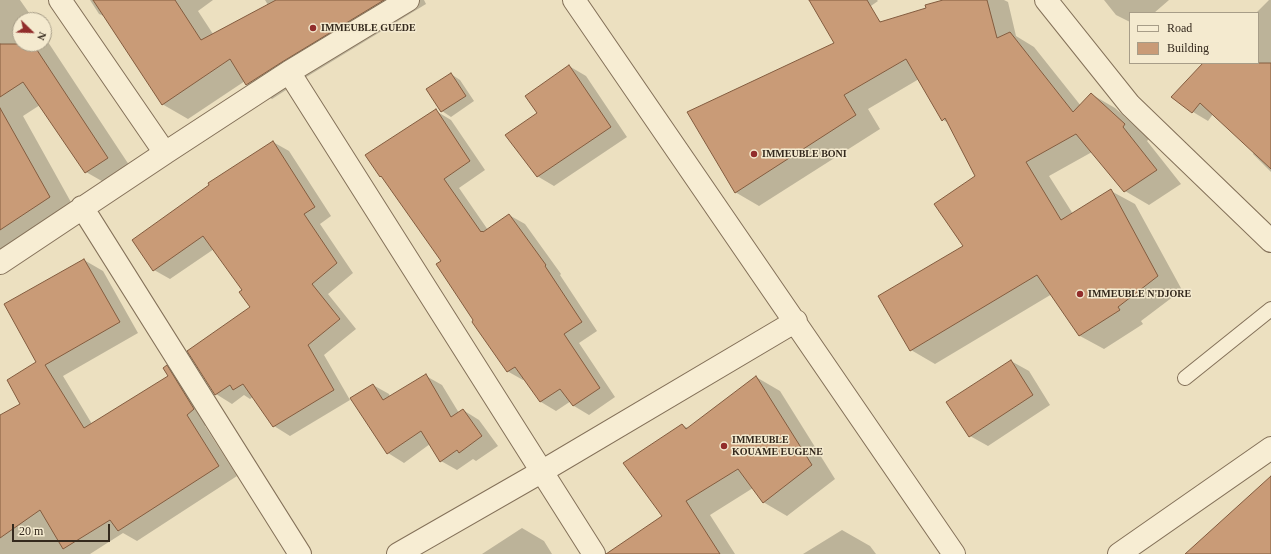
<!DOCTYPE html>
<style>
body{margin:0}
#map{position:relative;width:1271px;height:554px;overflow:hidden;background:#ece0c0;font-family:Georgia,serif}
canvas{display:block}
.legend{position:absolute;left:1129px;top:12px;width:130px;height:52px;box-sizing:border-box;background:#f4eacf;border:1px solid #a79d88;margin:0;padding:5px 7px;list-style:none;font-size:12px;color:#34291d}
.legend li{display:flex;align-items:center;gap:8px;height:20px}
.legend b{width:20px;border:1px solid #a79d88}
.north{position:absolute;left:12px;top:12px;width:40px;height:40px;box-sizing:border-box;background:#f4eacf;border:1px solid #a79d88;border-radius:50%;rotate:113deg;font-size:11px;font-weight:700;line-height:16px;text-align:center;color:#34291d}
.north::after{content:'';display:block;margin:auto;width:14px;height:18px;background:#912d2b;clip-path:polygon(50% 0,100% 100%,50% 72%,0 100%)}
.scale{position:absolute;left:12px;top:524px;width:98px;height:18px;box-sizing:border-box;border:2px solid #34291d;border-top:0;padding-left:5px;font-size:12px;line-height:14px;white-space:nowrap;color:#34291d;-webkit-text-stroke:3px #f4eacf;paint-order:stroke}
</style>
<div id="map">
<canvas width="1271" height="554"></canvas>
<ul class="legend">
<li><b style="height:5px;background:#f7edd3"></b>Road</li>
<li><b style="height:11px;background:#c99b77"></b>Building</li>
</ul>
<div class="north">N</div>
<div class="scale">20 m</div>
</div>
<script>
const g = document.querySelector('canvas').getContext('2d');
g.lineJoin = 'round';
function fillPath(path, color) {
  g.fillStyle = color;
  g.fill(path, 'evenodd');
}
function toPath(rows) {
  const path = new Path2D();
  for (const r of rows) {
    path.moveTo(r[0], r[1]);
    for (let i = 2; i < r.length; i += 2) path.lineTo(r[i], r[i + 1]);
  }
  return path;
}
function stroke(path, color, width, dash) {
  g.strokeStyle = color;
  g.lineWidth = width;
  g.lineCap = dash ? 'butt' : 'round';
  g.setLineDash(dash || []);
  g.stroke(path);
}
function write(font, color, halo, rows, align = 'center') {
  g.font = font + ' Georgia,serif';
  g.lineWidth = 3;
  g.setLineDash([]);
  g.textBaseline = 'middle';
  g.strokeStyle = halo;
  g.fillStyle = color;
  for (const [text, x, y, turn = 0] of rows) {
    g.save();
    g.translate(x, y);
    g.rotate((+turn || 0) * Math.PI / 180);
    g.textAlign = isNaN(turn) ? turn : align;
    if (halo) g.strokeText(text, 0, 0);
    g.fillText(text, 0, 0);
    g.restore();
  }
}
fillPath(toPath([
 [0,0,20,0,34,20,20,20,20,44,44,44,44,36,135,174,114,188,86,172,40,105,23,116,77,213,0,260],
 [90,0,213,0,198,11,213,34,268,5,265,0,424,0,426,4,308,76,272,99,247,84,245,81,188,119,162,104,106,17,99,14],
 [810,0,877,0,878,1,838,29],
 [947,0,1004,0,1008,2,1016,36,1034,47,1081,106,1091,94,1115,108,1149,139,1147,141,1181,184,1149,205,1125,191,1092,152,1049,176,1073,214,1111,191,1135,204,1182,290,1141,321,1143,324,1104,349,1080,336,1052,294,935,364,911,350,964,246,977,177,949,123,943,120,919,79,868,109,880,129,759,206,735,192,835,44,878,20,882,22,936,7],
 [1104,0,1169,0,1154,13,1130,13,1130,22,1116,15],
 [1269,0,1271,0,1271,172,1253,154,1254,152,1213,114,1208,121,1193,112,1172,97,1205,63,1258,63,1258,13,1256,13],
 [569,66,586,76,627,137,554,186,537,176,538,114],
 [451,74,460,80,474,101,451,117,442,111,428,90],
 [436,111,451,120,485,170,459,188,488,230,509,215,525,224,561,274,560,275,597,331,579,343,615,397,589,415,574,406,571,401,556,411,541,402,525,379,523,380,507,371,475,321,442,261,384,178,380,176],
 [273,142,289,151,331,216,320,224,353,273,328,294,356,329,324,355,350,400,290,436,274,426,253,397,250,399,244,395,232,404,216,394,252,307,243,291,214,249,170,279,154,270],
 [84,260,103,271,138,333,63,376,92,424,169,377,167,367,185,377,212,420,205,426,237,476,137,541,123,533,90,554,0,554,0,417,21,404,37,362],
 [1011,361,1029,371,1050,405,988,446,970,436],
 [426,376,442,385,459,413,463,410,479,420,498,446,476,461,473,459,457,470,441,461,430,444,404,463,388,453,373,385,389,394,390,397],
 [756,377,780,391,835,479,787,516,763,502,753,488,710,515,735,554,622,554,663,517,682,425,688,428],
 [522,528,544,541,552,554,482,554],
 [842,530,870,546,876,554,803,554]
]), '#0003');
const building = toPath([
 [93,0,175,0,201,40,276,0,384,0,282,62,246,85,230,59,162,105,93,0],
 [809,0,867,0,880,22,926,8,925,5,943,0,987,0,997,38,1010,32,1073,112,1091,93,1125,124,1123,127,1157,170,1124,192,1076,134,1026,162,1061,220,1111,189,1158,276,1118,307,1120,310,1079,336,1037,275,910,351,878,296,963,246,934,204,975,176,945,118,942,121,906,59,844,95,856,115,735,193,687,112,834,43,809,0],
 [0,44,33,44,108,158,85,173,23,82,0,97,0,44],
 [1203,63,1271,63,1271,169,1200,103,1192,113,1171,97,1203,63],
 [569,65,611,127,537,177,505,135,537,113,525,96,569,65],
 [451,73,466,96,441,112,426,89,451,73],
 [0,108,50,197,0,230,0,108],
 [436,109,470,161,444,179,481,232,482,231,483,232,509,214,546,265,545,266,582,322,564,334,600,388,573,406,560,389,540,402,515,367,507,372,472,322,473,320,436,264,441,261,381,176,380,177,365,155,436,109],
 [273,141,315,207,304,214,337,263,312,284,340,319,308,345,334,390,273,427,243,384,233,390,230,385,215,395,187,351,250,307,239,292,242,290,203,236,153,271,132,240,209,185,208,183,273,141],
 [84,259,120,322,45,365,84,428,168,376,163,368,167,365,194,409,187,415,219,466,118,531,110,520,63,549,40,510,0,538,0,415,20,404,7,380,36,362,4,304,84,259],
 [1011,360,1033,395,969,437,946,402,1011,360],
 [426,374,451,417,463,409,482,436,459,453,457,450,440,462,421,431,387,454,350,398,373,384,383,400,426,374],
 [756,376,812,465,763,503,738,469,686,501,720,554,606,554,662,516,623,463,682,424,686,429,756,376],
 [1271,476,1271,554,1185,554,1271,476]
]);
fillPath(building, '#c99b77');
stroke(building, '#835c3f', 1);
const lane = toPath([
 [1185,378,1271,309]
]);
const street = toPath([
 [60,0,165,153,289,72,408,0],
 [574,0,954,554],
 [1046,0,1130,105,1271,241],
 [289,72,594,554],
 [82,207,300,554],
 [0,263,165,153],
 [398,554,541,472,796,321],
 [1119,554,1271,448]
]);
stroke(lane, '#847159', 16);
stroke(street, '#847159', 24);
stroke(lane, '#f7edd3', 14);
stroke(street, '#f7edd3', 22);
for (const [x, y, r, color] of [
 [313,28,4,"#912d2b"],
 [754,154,4,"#912d2b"],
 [1080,294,4,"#912d2b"],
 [724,446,4,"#912d2b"]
]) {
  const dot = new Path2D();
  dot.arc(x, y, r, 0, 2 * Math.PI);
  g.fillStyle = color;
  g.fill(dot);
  stroke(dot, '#f4eacf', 1.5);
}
write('bold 10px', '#34291d', '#f4eacf', [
 ["IMMEUBLE GUEDE",321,28],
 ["IMMEUBLE BONI",762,154],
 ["IMMEUBLE N'DJORE",1088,294],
 ["IMMEUBLE",732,440],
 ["KOUAME EUGENE",732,452]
], 'left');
</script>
